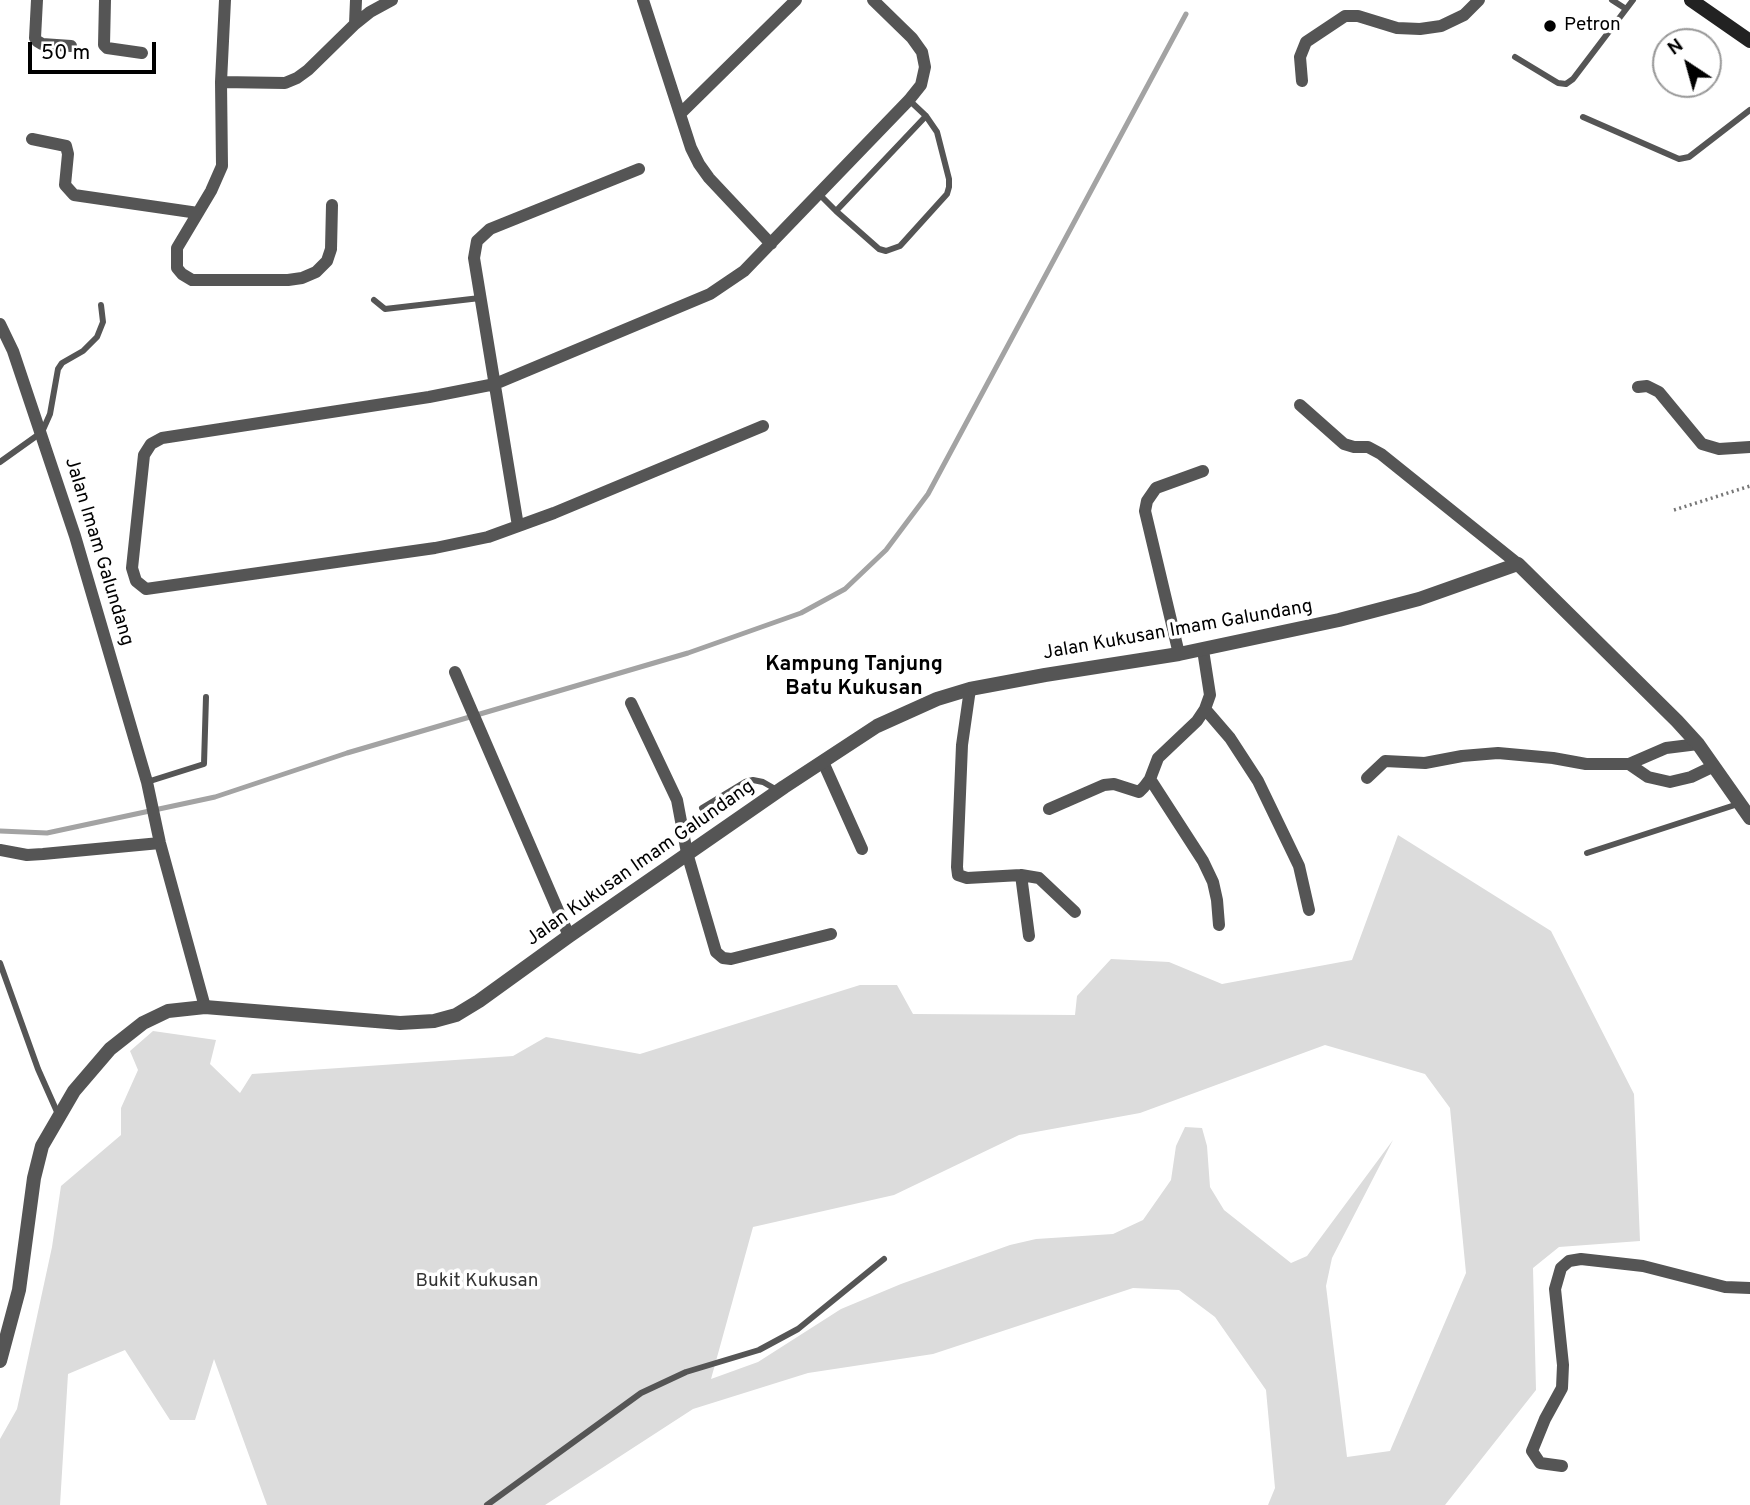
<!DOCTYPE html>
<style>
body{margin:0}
#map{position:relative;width:1750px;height:1505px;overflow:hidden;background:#fff;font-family:Overpass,sans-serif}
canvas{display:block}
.north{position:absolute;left:1652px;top:28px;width:70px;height:70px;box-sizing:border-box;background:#fff;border:2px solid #999;border-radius:50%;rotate:324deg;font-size:19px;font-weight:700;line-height:28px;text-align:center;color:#000}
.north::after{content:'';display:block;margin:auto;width:24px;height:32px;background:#000;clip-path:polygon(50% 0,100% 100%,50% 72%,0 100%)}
.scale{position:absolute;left:28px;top:42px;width:128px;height:32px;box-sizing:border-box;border:4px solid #000;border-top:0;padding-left:9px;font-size:21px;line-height:24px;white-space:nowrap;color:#000;-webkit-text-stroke:5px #fff;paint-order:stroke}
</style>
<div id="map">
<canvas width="1750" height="1505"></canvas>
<div class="north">N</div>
<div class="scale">50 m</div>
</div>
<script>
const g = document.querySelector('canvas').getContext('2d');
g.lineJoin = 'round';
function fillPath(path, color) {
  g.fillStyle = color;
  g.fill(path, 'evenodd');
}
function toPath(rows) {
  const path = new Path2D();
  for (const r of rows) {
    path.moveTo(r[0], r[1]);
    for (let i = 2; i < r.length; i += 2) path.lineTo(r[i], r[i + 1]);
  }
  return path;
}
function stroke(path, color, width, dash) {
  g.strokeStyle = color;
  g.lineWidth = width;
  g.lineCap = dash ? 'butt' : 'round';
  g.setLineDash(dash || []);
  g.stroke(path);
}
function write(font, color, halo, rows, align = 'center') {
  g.font = font + ' Overpass,sans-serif';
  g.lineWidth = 7;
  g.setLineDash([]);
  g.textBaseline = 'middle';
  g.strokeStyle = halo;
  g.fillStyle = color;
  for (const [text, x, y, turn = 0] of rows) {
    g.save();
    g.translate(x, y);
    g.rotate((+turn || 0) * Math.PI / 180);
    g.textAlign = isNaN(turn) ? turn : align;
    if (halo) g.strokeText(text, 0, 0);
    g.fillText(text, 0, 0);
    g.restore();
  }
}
fillPath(toPath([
 [1398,835,1551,931,1634,1094,1640,1241,1559,1247,1533,1268,1536,1390,1445,1505,1268,1505,1275,1488,1266,1390,1215,1317,1179,1290,1133,1288,933,1354,808,1373,693,1409,545,1505,267,1505,214,1359,195,1420,170,1420,125,1350,68,1374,60,1505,0,1505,0,1439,17,1409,52,1247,61,1186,121,1135,121,1108,138,1070,130,1051,153,1031,216,1040,210,1064,240,1093,252,1074,513,1056,546,1037,640,1054,860,985,897,985,913,1014,1075,1015,1077,996,1111,959,1169,962,1222,984,1352,960],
 [1325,1045,1425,1074,1450,1108,1466,1273,1390,1451,1347,1457,1326,1286,1332,1258,1393,1140,1307,1256,1291,1263,1224,1210,1210,1187,1207,1146,1202,1128,1185,1127,1176,1146,1171,1180,1143,1220,1113,1234,1036,1239,1010,1245,901,1284,841,1309,758,1362,711,1379,753,1227,894,1195,1019,1135,1140,1113]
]), '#dcdcdc');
stroke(toPath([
 [0,831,47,833,215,797,347,753,688,653,801,613,845,589,886,550,928,494,1186,14]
]), '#a3a3a3', 5);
stroke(toPath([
 [1674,510,1750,486]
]), '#777', 3.5, [2, 3.5]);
stroke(toPath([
 [1612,0,1626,9],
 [1515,57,1558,83,1566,84,1573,79,1633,0],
 [1583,117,1679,159,1689,157,1750,110],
 [819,194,836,211,926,116,909,100],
 [836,211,879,249,886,251,900,246,947,194,949,187,949,179,937,132,926,116],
 [374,300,385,309,480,298],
 [0,462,42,432,50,414,58,369,62,363,83,351,97,337,103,322,101,305],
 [147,782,204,764,206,697],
 [702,808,745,782,753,780,763,782,777,790],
 [1587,853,1738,804],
 [0,963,38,1069,58,1114],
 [487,1505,641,1393,686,1372,759,1350,798,1329,884,1259]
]), '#555', 6);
stroke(toPath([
 [37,0,35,38,37,41,42,44,71,46],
 [105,0,104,45,107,48,142,53],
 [225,0,221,82,222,166,211,191,177,248,177,268,182,274,192,280,288,280,302,278,316,272,327,261,331,249,332,205],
 [643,0,691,148,699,164,709,178,771,244],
 [355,24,356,0],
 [1302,81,1300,57,1306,42,1345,16,1358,16,1397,28,1420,29,1441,26,1464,15,1479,0],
 [221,82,285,83,297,78,308,70,355,24,370,12,392,0],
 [680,114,796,0],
 [32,139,66,146,68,154,65,185,74,195,198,213],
 [0,324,13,351,75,536,147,782,160,843,205,1007],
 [1638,387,1647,386,1659,392,1702,444,1719,449,1750,447],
 [1300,405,1344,444,1354,447,1368,447,1381,454,1518,564],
 [763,426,554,513,488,537,435,548,146,589,136,581,132,568,144,455,151,444,162,438,429,397,495,384,710,294,744,271,909,100,921,85,925,67,922,52,912,38,873,0],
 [518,526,474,258,477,241,490,229,639,169],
 [1179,654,1145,511,1147,501,1156,488,1203,471],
 [455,672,569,936],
 [970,689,962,745,957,867,958,875,967,878,1021,875,1039,878,1075,912],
 [631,703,677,800,687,853,716,952,723,958,731,959,831,934],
 [1205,709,1230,738,1258,781,1299,866,1309,910],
 [823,762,862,849],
 [1629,764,1666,748,1698,744],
 [1367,778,1385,761,1425,763,1462,756,1498,753,1553,758,1586,764,1629,764,1648,777,1670,782,1691,777,1714,766],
 [1150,779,1203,861,1213,882,1217,900,1219,925],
 [1049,809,1104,785,1114,784,1139,792,1144,787,1150,779,1158,758,1197,721,1205,709,1210,695,1203,650],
 [0,850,27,855,43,854,160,843],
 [1021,875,1029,936],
 [1562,1466,1540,1463,1532,1451,1545,1419,1562,1388,1563,1365,1555,1289,1561,1268,1569,1261,1581,1259,1643,1266,1725,1287,1750,1288]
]), '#555', 12);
stroke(toPath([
 [0,1361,19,1290,34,1178,42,1146,74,1091,110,1049,143,1023,168,1011,205,1007,400,1023,434,1021,456,1015,479,1001,569,936,784,787,877,726,937,699,970,689,1045,675,1179,654,1339,620,1419,599,1518,564,1677,721,1698,744,1750,818]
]), '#555', 14);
stroke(toPath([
 [1691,0,1750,41]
]), '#222', 14);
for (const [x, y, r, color] of [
 [1550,26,7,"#000"]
]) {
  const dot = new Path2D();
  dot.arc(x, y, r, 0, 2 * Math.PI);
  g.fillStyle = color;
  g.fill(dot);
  stroke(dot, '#fff', 2.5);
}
write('19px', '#000', '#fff', [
 ["Petron",1564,26]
], 'left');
write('19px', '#000', '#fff', [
 ["Jalan Imam Galundang",98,552,73],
 ["Jalan Kukusan Imam Galundang",1178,631,-10],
 ["Jalan Kukusan Imam Galundang",641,864,-35]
]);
write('19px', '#333', '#fff', [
 ["Bukit Kukusan",477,1282]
]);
write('bold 21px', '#000', '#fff', [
 ["Kampung Tanjung",854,666],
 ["Batu Kukusan",854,690]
]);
</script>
